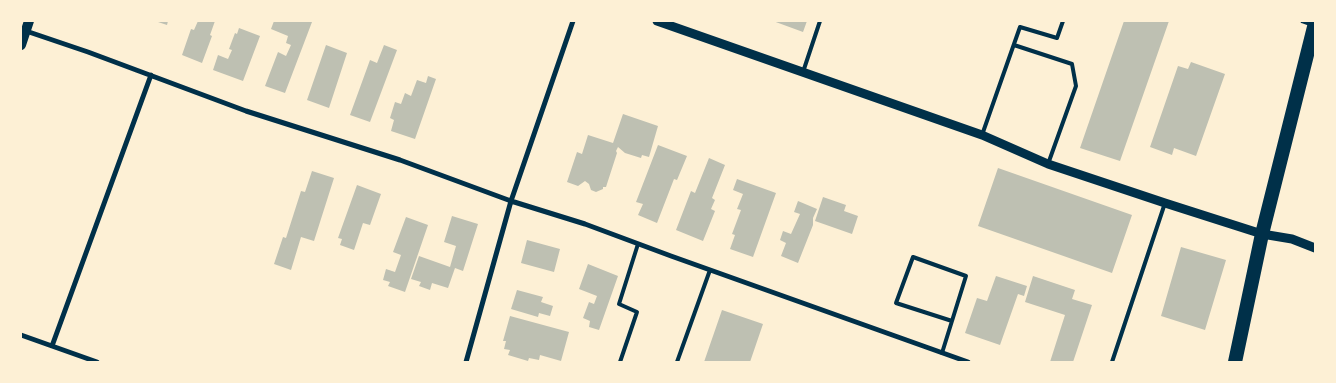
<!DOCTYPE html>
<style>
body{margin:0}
#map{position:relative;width:1336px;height:383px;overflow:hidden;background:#fdf0d5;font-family:"Roboto Condensed",sans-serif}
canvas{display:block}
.frame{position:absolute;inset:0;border:22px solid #fdf0d5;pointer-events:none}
</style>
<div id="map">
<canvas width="1336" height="383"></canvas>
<div class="frame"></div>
</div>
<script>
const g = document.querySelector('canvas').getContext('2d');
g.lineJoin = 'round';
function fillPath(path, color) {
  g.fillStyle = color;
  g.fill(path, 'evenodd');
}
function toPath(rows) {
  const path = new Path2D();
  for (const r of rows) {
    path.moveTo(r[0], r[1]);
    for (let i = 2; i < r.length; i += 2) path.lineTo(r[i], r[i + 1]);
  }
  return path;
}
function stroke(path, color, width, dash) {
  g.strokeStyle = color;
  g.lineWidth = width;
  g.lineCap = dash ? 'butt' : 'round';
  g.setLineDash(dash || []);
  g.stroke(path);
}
fillPath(toPath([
 [155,21,168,21,167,25],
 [198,21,215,21,210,35,212,36,202,63,182,55,191,29,194,30],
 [274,21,312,22,285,93,265,86,278,52,286,56,291,45,286,43,288,36,271,29],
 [773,21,807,21,803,32],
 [1124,21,1169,21,1120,161,1080,148],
 [239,28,260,36,243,81,213,70,218,55,228,59,232,50,229,49,235,33,237,34],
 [326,45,347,53,329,108,307,100],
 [384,45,397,50,370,122,350,115,370,60,377,63],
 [1191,62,1225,74,1196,156,1174,148,1172,155,1150,147,1178,66,1188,69],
 [428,76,436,79,415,139,391,131,394,120,390,118,395,102,401,104,405,93,411,96,417,80,426,83],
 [623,114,658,126,649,157,642,155,641,158,625,153,618,147,616,151,617,153,606,187,603,187,603,189,596,192,591,190,589,184,585,181,578,186,567,182,577,152,582,154,588,135,613,143],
 [658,145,687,156,677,180,674,179,657,223,638,215,643,204,636,202],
 [709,158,725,165,712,198,715,200,711,209,715,211,703,241,676,230,691,191,695,193],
 [998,168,1132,215,1112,273,978,226],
 [312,171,334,178,314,241,301,237,291,270,274,264,283,237,286,238,301,191,305,192],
 [737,179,776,193,753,257,730,249,735,235,732,234,741,210,737,209,743,194,733,190],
 [357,185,381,194,370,225,363,223,354,250,340,245,342,239,338,238],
 [823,197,846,205,844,211,858,216,852,234,815,221],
 [798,201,817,209,813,218,813,225,798,263,781,256,786,243,780,240,783,231,791,234,800,214,794,212],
 [452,216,478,224,463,271,455,268,448,288,432,283,430,290,419,286,421,282,411,279,419,256,450,267,456,246,444,242],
 [406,217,428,225,405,292,388,286,390,282,383,280,386,269,395,272,401,255,393,252],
 [527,240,560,249,554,272,521,263],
 [1181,247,1226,260,1205,330,1161,316],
 [588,264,618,276,599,330,589,327,590,321,583,318,589,302,594,304,597,296,579,289],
 [996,276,1027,286,1024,296,1018,294,1000,345,965,333,977,298,987,301],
 [1033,276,1075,290,1072,299,1092,305,1073,362,1050,362,1065,315,1025,302],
 [517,290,543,297,541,302,553,306,550,316,539,313,538,317,511,309],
 [722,310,763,324,750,362,704,362],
 [510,316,569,332,561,361,540,355,539,360,529,358,528,361,508,355,510,350,504,349,506,341,503,341]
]), '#bec0b2');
stroke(toPath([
 [1014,45,1072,64,1076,86,1048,164],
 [803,72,820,21],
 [982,135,1020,27,1057,38,1063,21],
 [942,353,966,276,913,257,896,303,952,321],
 [620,362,637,312,619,304,638,244],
 [677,362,710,270],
 [1112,362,1165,203]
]), '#003049', 4);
stroke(toPath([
 [1303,21,1314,25],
 [26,31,88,52,246,111,400,160,511,201,585,224,671,256,968,362],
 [21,335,97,362],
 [52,346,151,75],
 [466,362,511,201,573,21]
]), '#003049', 5);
stroke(toPath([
 [657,21,982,135,1048,164,1165,203,1262,234,1292,239,1315,248]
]), '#003049', 9);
stroke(toPath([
 [21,45,29,21]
]), '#003049', 10);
stroke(toPath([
 [1235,362,1262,234,1315,23]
]), '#003049', 14);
</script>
